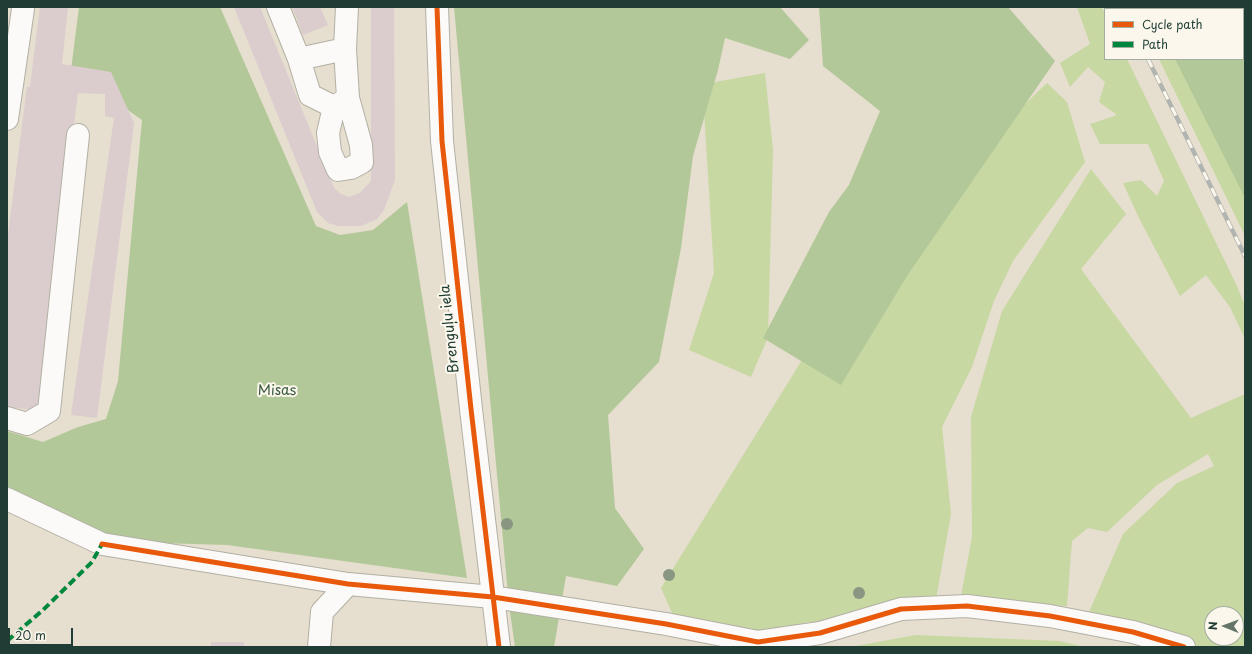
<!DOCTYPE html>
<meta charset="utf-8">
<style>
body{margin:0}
#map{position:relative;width:1252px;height:654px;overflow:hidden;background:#e6dece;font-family:"Playpen Sans",sans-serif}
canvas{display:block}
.frame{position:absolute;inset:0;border:8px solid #1f3d34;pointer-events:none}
.legend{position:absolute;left:1104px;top:8px;width:140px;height:52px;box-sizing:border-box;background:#fbf7ec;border:1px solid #a3ada2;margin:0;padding:5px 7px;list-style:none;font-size:12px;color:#1f3d34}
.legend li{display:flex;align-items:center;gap:8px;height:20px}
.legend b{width:20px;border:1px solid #a3ada2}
.north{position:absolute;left:1204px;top:606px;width:40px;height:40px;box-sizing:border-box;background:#fbf7ec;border:1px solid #a3ada2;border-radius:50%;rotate:271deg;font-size:11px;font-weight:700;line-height:16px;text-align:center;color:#1f3d34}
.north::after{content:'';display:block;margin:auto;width:14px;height:18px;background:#65756a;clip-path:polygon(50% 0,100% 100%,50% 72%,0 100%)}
.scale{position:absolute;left:8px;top:628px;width:65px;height:18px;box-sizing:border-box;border:2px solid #1f3d34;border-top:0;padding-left:5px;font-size:12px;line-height:14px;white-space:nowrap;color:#1f3d34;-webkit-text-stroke:3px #fbf7ec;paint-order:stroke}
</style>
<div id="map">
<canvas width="1252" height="654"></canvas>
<div class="frame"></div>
<ul class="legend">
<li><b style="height:5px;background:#e8590c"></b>Cycle path</li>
<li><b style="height:5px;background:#00873e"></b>Path</li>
</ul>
<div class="north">N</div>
<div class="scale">20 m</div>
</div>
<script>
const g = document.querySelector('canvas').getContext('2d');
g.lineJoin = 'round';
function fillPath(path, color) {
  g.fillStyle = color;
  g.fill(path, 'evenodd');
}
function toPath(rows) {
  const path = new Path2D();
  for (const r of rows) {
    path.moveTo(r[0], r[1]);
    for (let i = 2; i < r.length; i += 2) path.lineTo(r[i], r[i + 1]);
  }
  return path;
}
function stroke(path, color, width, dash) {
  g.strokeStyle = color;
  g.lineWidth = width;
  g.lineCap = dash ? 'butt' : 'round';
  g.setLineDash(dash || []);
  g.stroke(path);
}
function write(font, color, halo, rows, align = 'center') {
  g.font = font + ' "Playpen Sans",sans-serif';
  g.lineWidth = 4;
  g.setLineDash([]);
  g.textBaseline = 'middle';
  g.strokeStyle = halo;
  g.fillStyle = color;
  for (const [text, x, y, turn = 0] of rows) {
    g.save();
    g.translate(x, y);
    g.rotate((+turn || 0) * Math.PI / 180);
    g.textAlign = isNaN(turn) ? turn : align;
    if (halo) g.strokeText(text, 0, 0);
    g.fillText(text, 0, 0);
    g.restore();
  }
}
fillPath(toPath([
 [1077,7,1102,7,1105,14,1105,59,1127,59,1236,284,1245,306,1245,339,1230,307,1206,275,1180,296,1139,218,1123,183,1141,180,1157,196,1164,181,1148,144,1100,144,1090,124,1117,115,1099,102,1105,82,1088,67,1070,87,1060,63,1090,44],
 [1134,7,1245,7,1245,236,1159,59,1243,59,1243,9,1135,9],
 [765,73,773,150,768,337,751,377,689,350,714,273,703,94,715,82],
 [1047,83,1067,102,1085,162,1013,261,994,301,972,367,942,427,951,514,935,605,810,630,809,622,800,624,798,635,767,636,673,615,661,588,810,347,992,136],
 [1091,169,1126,214,1081,269,1191,418,1245,394,1245,647,1198,647,1086,619,1123,534,1177,483,1214,466,1208,454,1157,485,1107,532,1088,528,1072,541,1067,606,960,601,972,537,971,417,1002,311],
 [1212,614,1236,614,1236,638,1212,638],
 [916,635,1059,641,1085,647,850,647]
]), '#c7d8a2');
fillPath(toPath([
 [79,7,220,7,316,226,340,235,373,230,407,202,467,578,227,545,124,542,47,511,7,486,7,431,43,442,78,427,106,419,118,381,142,120,71,70],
 [454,7,780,7,809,40,790,59,725,38,718,70,693,156,681,248,659,362,608,415,615,508,644,549,617,586,566,576,554,647,515,647,509,605],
 [819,7,1008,7,1055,61,907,276,841,385,763,338,829,212,849,185,880,111,823,66],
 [1150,7,1245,7,1245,198,1175,59,1243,59,1243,9,1151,9]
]), '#b3c899');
fillPath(toPath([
 [40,7,68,7,62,64,111,72,134,123,97,418,71,415,114,118,105,116,105,94,78,93,37,410,7,407,7,242,27,87,30,87],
 [234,7,260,7,334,188,341,194,349,197,360,193,371,181,371,7,394,7,395,180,384,210,377,219,361,226,338,226,328,223,317,212],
 [292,7,320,7,328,25,303,35],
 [211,642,244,642,244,647,211,647]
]), '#dbcdcd');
const minor = toPath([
 [278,7,299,59,345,49,347,7],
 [437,7,442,141,471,409,499,647],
 [299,59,310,95,334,107,348,98,345,49],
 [334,107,328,133,330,152,338,170,351,168,362,162,361,145,348,98],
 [7,119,23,9],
 [7,418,27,424,49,411,78,135],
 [7,499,102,544,348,584,493,597,666,624,758,642,820,633,901,609,967,606,1050,616,1133,632,1184,647],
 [319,647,322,612,348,584]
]);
stroke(minor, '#b2b0a4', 24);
stroke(minor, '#fbfaf8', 22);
const rail = toPath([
 [1122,7,1123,9],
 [1148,59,1245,256]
]);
stroke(rail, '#b2b4b1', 4.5);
stroke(rail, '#fbf7ec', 3, [9]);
stroke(toPath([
 [7,641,43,610,92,562,102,544]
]), '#00873e', 4, [8, 4]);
stroke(toPath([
 [437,7,442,141,471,409,499,647],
 [102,544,348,584,493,597,666,624,758,642,820,633,901,609,967,606,1050,616,1133,632,1184,647]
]), '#e8590c', 5);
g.fillStyle = '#889682';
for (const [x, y] of [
 [507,524],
 [669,575],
 [859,593]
]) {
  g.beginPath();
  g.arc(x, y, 6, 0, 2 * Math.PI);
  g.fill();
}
write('14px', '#1f3d34', '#fbf7ec', [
 ["Brenguļu iela",450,329,-96]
]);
write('14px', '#3c5b43', '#fbf7ec', [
 ["Misas",277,391]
]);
</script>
